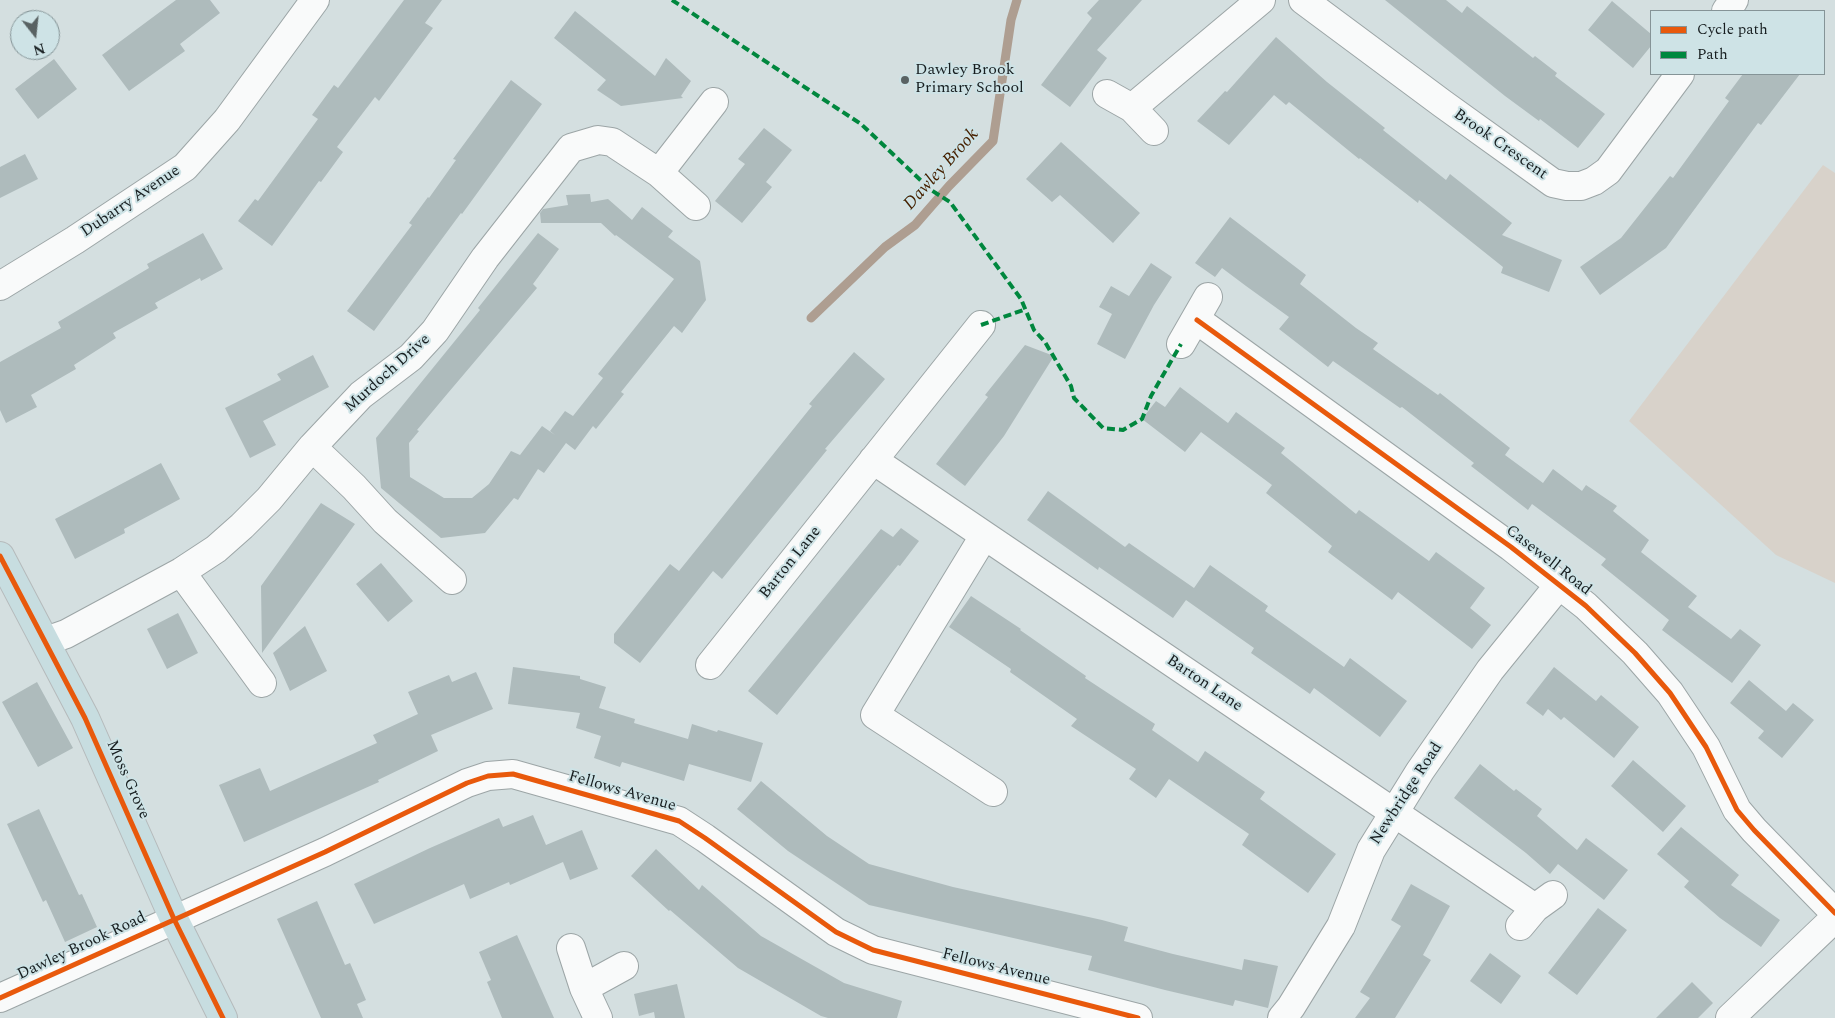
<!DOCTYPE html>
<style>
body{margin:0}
#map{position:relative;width:1835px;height:1018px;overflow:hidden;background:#d4dfe0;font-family:Spectral,serif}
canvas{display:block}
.legend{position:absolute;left:1650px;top:10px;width:175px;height:65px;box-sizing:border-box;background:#cee3e6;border:1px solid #859497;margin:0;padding:6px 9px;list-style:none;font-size:15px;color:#171e20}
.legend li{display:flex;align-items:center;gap:10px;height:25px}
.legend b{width:25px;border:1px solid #859497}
.north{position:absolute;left:10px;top:10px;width:50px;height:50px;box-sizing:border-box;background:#cee3e6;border:1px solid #859497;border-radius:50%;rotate:164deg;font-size:14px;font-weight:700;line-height:20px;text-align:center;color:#171e20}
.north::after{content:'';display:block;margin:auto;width:18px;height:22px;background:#596263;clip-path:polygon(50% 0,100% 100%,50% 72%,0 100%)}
</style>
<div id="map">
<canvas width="1835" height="1018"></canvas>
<ul class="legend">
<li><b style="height:6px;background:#e8590c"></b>Cycle path</li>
<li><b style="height:6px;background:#00873e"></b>Path</li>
</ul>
<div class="north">N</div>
</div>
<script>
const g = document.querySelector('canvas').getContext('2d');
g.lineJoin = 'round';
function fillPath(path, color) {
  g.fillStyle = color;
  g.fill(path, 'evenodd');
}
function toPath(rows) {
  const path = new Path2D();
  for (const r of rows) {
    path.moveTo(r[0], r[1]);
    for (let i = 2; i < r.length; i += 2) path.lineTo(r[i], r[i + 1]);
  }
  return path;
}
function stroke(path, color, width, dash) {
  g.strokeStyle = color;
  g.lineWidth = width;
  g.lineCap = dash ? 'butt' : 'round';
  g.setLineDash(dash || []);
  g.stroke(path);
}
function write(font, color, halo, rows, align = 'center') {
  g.font = font + ' Spectral,serif';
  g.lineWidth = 4;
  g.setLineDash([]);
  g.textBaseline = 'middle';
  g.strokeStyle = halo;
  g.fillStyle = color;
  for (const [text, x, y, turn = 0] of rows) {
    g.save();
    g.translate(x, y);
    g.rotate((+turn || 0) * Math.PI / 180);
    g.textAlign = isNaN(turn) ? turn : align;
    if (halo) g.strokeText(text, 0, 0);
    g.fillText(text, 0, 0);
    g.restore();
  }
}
fillPath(toPath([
 [1823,165,1835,173,1835,583,1776,555,1629,421]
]), '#d8d2ca');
stroke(toPath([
 [811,318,885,247,915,225,949,186,993,141,1011,20,1017,0]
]), '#ae9e91', 9);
fillPath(toPath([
 [176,0,210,0,220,13,180,44,185,51,129,91,102,55],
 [404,0,442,0,425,23,433,28,379,101,375,97,337,147,343,152,321,182,319,181,272,246,238,221,255,199,258,201,318,119,312,115,334,85,338,88],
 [1099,0,1142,0,1097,50,1107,58,1070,107,1041,85,1092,18,1087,13],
 [1385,0,1446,0,1462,13,1467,6,1533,58,1535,56,1557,73,1555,76,1605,114,1578,148,1540,119,1539,121,1505,96],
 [1612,1,1651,34,1651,46,1633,68,1588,30],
 [575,11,655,76,666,58,691,81,681,96,683,98,621,106,597,90,606,80,554,38],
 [1276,37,1327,82,1385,128,1383,130,1446,180,1450,174,1512,223,1502,235,1562,260,1549,292,1501,273,1503,267,1419,200,1418,203,1360,158,1359,159,1289,102,1286,105,1274,95,1229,145,1197,121,1225,91,1227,92],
 [54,59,77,89,38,119,15,89],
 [1743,74,1800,74,1761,125,1758,123,1666,248,1600,295,1580,267,1621,238,1670,176,1673,178,1729,101,1725,98],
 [511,80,542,104,462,214,461,213,374,331,347,311,412,225,409,223,428,197,429,198,456,160,453,159],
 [764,128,792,150,766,182,772,187,742,223,715,201,745,164,738,159],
 [1061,142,1140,213,1113,243,1060,195,1052,202,1026,179],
 [25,154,38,179,0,198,0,167],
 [590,194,591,202,608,199,632,220,642,207,673,231,668,237,700,261,706,300,682,333,674,326,621,392,624,394,596,429,593,426,575,450,566,443,544,473,538,469,518,500,514,498,485,533,441,538,381,488,376,438,480,310,478,308,538,233,559,249,533,284,537,288,448,393,417,430,419,431,409,443,410,477,444,498,472,498,489,484,511,451,520,455,542,426,555,435,550,431,565,411,573,416,603,378,598,374,674,279,616,235,615,236,601,223,541,223,540,213,543,209,568,205,566,195],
 [1230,217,1306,275,1300,284,1356,328,1378,343,1373,349,1438,395,1440,393,1510,448,1505,455,1543,483,1553,469,1582,491,1586,485,1617,506,1613,511,1649,540,1641,552,1697,596,1688,607,1731,639,1740,629,1761,645,1732,683,1662,630,1669,620,1601,565,1606,559,1532,504,1528,510,1471,466,1474,463,1402,407,1400,408,1333,361,1328,367,1279,329,1289,317,1246,286,1222,268,1215,277,1195,263],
 [203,233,223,269,201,281,200,278,155,303,158,308,113,333,116,338,74,365,76,369,31,395,37,407,6,423,0,410,0,362,61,328,58,322,149,268,147,264],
 [1151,263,1172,277,1154,305,1125,359,1097,344,1112,314,1099,307,1111,286,1129,296],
 [1025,345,1054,356,1004,436,965,486,936,464,988,397,985,395],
 [854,352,885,379,825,449,827,450,722,579,713,571,640,663,614,643,614,634,670,564,679,571,812,406,809,404],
 [313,355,329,387,263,421,276,445,250,458,225,408,281,380,277,374],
 [1180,387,1228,423,1236,412,1285,448,1281,453,1356,514,1359,510,1429,561,1436,552,1485,588,1470,608,1491,625,1472,649,1398,592,1392,600,1328,552,1332,546,1266,493,1272,485,1201,432,1185,452,1142,419,1156,401,1165,407],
 [161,463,180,499,124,529,125,533,75,559,55,519],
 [1048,491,1125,547,1129,543,1194,588,1210,565,1268,606,1265,611,1344,667,1350,658,1407,701,1380,737,1314,688,1310,694,1251,653,1254,648,1186,600,1173,618,1099,567,1098,570,1027,520],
 [321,503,355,524,262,653,261,586],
 [901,528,919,541,900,566,898,565,777,715,748,691,881,529,893,537],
 [381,563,413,601,388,622,356,584],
 [971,596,1021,629,1020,630,1086,676,1085,678,1155,724,1152,730,1198,762,1205,751,1265,792,1260,799,1336,854,1308,893,1242,845,1249,834,1169,779,1156,798,1129,779,1136,769,1071,726,1077,719,1010,672,1011,669,949,627],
 [178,613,198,653,167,669,147,629],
 [305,626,327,671,290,691,273,653],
 [513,667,580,676,580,679,606,687,599,708,635,719,634,723,688,739,692,724,717,732,718,730,763,743,751,782,689,764,684,781,622,762,620,767,594,758,601,736,576,728,580,713,508,704],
 [1554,667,1596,701,1601,695,1639,727,1614,758,1564,717,1561,720,1548,709,1543,716,1526,703],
 [476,672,493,709,431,735,438,751,378,780,379,782,244,842,219,785,260,768,270,791,377,743,373,735,418,714,408,692,449,675,452,682],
 [1749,680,1786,711,1793,703,1814,720,1782,758,1758,738,1764,731,1730,703],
 [37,682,73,748,38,767,2,702],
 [1633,760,1686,806,1663,832,1611,786],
 [1480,764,1514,791,1516,789,1542,809,1537,816,1577,850,1586,838,1628,870,1604,900,1558,864,1550,874,1526,853,1454,798],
 [761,781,827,836,869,864,953,887,1102,920,1128,927,1124,941,1173,954,1242,970,1244,959,1278,966,1268,1008,1235,1000,1233,1006,1165,990,1088,970,1092,956,869,905,788,851,737,809],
 [39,809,79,895,82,894,97,927,65,942,46,900,43,902,7,824],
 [533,815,546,845,582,830,598,869,570,880,563,862,510,885,509,882,470,899,464,884,374,924,354,884,430,848,499,818,503,827],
 [1681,827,1739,875,1731,885,1780,920,1761,947,1720,918,1684,887,1689,881,1657,854],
 [656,849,699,890,702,885,761,936,844,983,902,1001,897,1018,828,1018,821,1016,738,968,670,910,669,911,631,876],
 [1411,884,1450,906,1423,955,1431,960,1395,1018,1355,1018,1370,998,1360,992,1401,926,1391,920],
 [317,901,345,965,350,963,366,1000,357,1004,363,1018,321,1018,277,919],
 [1598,908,1627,930,1577,995,1548,973],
 [517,935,530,964,554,1018,502,1018,487,982,491,980,479,952],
 [1490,953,1521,976,1501,1004,1470,981],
 [1692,982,1713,1003,1698,1018,1656,1018],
 [677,984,685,1018,655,1018,654,1012,639,1016,634,994]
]), '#aebbbc');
const minor = toPath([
 [1303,0,1443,104,1553,183,1567,186,1581,186,1594,181,1608,171,1680,74],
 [1726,11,1734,0],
 [1107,94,1132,108,1154,131],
 [1132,108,1261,0],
 [659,173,714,102],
 [0,286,75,240,185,167,227,120,315,0],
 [1197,320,1511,547,1586,606,1635,653,1670,693,1706,747,1737,810,1754,830,1835,913],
 [1181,344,1208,297],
 [312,447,354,487,385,521,452,580],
 [873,460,1535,908],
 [984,536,875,715,993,792],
 [181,572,262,683],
 [46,641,66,634,181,572,216,549,242,526,269,499,312,447,361,395,411,357,435,331,485,258,571,148,598,140,612,142,659,173,696,206],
 [710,665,981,325],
 [1520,926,1535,908,1553,895],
 [571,948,584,988,598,1018],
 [584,988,624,966],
 [0,998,325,852,467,783,488,776,513,774,679,821,705,838,836,932,873,950,1138,1018],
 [1282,1018,1291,1007,1341,926,1371,850,1420,771,1490,670,1559,585],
 [1730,1018,1835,918]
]);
const highway = toPath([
 [0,556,85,718,174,919,223,1018]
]);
stroke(minor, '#9ca5a6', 30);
stroke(highway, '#b5babb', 30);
stroke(minor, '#f9fafa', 28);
stroke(highway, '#c7dde0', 28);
stroke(toPath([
 [672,0,861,124,931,190,950,202,1021,299,1034,330,1045,342,1071,386,1074,398,1103,428,1123,430,1142,419,1151,396,1181,344],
 [981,325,1026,309]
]), '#00873e', 4, [8, 4]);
stroke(toPath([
 [1197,320,1511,547,1586,606,1635,653,1670,693,1706,747,1737,810,1754,830,1835,913],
 [0,556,85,718,174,919,223,1018],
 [0,998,325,852,467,783,488,776,513,774,679,821,705,838,836,932,873,950,1138,1018]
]), '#e8590c', 5);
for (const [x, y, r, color] of [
 [905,80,5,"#596263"]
]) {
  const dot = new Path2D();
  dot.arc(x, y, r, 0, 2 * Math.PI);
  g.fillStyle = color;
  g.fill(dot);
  stroke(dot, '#cee3e6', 2);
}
write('16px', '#171e20', '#cee3e6', [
 ["Dawley Brook",915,71],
 ["Primary School",915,89]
], 'left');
write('16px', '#171e20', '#cee3e6', [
 ["Brook Crescent",1500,145,35],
 ["Dubarry Avenue",131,202,-34],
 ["Murdoch Drive",388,374,-42],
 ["Casewell Road",1548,561,38],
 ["Barton Lane",791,563,-51],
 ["Barton Lane",1204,684,34],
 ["Moss Grove",127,780,66],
 ["Fellows Avenue",622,792,16],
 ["Newbridge Road",1407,794,-57],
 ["Dawley Brook Road",82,947,-25],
 ["Fellows Avenue",996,968,14]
]);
write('italic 18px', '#472100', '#cee3e6', [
 ["Dawley Brook",942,170,-48]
]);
</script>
